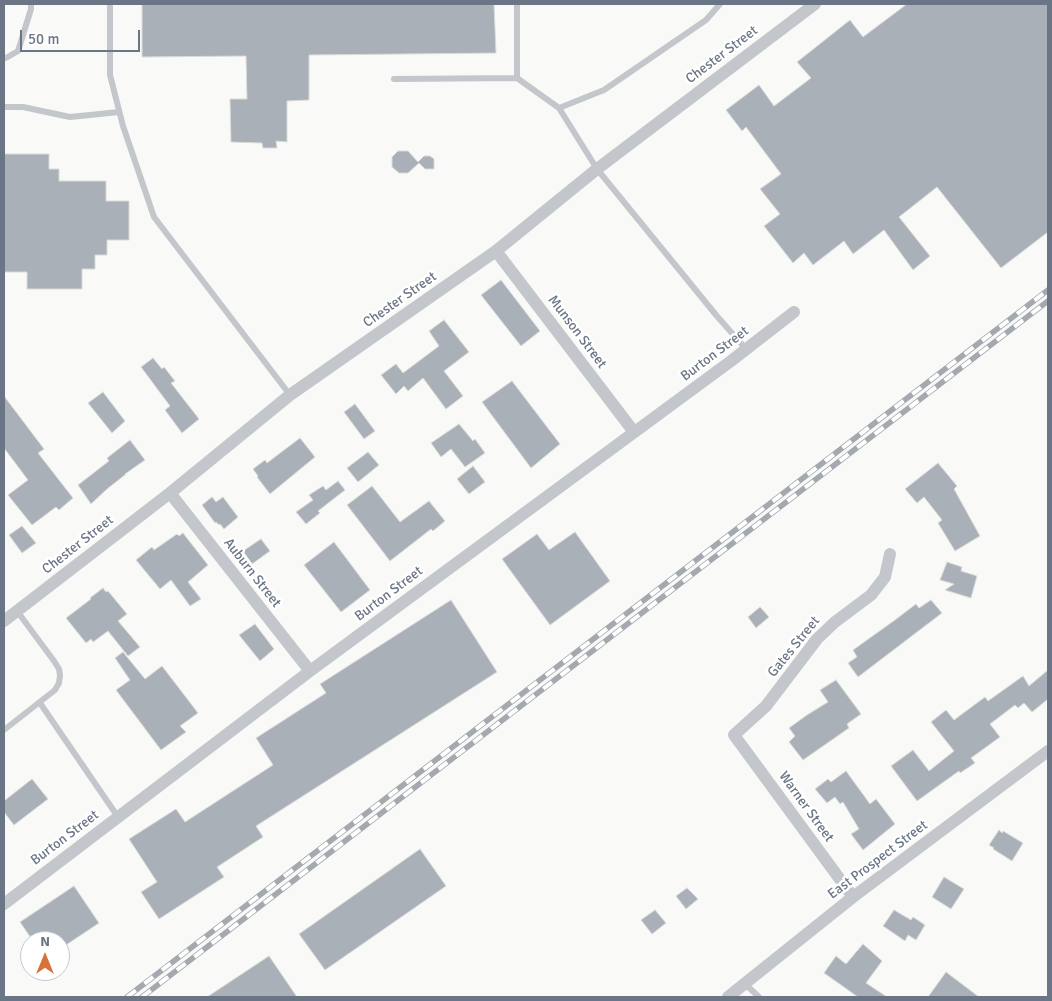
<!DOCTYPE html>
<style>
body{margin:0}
#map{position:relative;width:1052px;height:1001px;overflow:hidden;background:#f9f9f7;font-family:Signika,sans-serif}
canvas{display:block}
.frame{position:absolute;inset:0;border:5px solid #6a7685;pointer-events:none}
.north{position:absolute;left:20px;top:931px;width:50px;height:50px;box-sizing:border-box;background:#fff;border:1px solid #c3c8ce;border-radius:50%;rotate:0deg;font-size:14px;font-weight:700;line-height:20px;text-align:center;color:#6a7685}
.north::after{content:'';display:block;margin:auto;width:18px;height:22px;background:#d6733a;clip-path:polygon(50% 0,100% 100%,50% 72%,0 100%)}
.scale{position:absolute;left:20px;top:30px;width:120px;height:22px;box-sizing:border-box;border:2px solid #6a7685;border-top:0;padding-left:6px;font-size:15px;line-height:18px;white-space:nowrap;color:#6a7685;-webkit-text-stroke:4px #fff;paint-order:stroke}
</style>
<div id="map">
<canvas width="1052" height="1001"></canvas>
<div class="frame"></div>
<div class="north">N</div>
<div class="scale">50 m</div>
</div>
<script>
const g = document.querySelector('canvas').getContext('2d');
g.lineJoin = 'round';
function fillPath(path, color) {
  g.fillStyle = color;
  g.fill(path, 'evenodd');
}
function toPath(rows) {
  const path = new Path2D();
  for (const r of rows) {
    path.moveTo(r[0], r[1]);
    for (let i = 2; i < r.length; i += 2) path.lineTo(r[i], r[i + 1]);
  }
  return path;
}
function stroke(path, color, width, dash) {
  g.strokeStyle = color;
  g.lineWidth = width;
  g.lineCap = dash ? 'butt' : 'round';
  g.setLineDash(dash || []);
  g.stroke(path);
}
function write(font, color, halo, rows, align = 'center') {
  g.font = font + ' Signika,sans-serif';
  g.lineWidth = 5;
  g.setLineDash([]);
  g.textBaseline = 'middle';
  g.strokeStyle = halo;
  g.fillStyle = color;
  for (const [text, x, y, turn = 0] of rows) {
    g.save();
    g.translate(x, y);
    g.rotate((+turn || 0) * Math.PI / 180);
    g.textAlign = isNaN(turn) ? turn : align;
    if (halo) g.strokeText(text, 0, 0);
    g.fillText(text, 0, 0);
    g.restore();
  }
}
const building = toPath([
 [142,4,494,4,496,53,309,55,309,100,287,101,287,142,276,141,277,148,263,148,262,143,231,142,230,99,247,99,246,56,142,57,142,4],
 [907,4,1048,4,1048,232,1001,268,937,187,899,217,930,256,913,270,884,230,853,254,844,241,813,265,804,253,793,263,764,226,780,214,760,189,781,174,746,127,742,131,726,110,759,85,774,106,811,78,797,62,850,20,863,37,907,4],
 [398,151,408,151,418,162,424,156,430,156,434,159,434,169,425,169,419,163,408,173,399,173,392,167,392,157,398,151],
 [4,154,49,154,49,169,59,169,59,181,106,181,106,201,129,201,129,240,107,240,107,255,95,255,95,269,82,269,82,289,27,289,27,272,4,272,4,154],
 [501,280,540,331,521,346,481,295,501,280],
 [444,320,469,352,444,371,463,396,446,409,423,378,408,391,404,386,396,394,381,375,396,364,403,373,439,346,429,331,444,320],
 [153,358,162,369,164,367,175,381,171,383,199,419,182,433,165,410,170,406,141,367,153,358],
 [512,381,560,444,531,468,482,402,512,381],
 [103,392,125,421,112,433,88,403,103,392],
 [4,396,44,449,38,453,73,498,59,510,56,507,32,525,8,495,28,480,4,448,4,396],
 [355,404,375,431,364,439,344,412,355,404],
 [459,424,473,441,475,439,485,453,465,467,451,449,441,457,431,443,459,424],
 [300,438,315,457,270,494,257,477,258,476,253,469,265,460,267,463,300,438],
 [130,440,145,460,125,474,126,474,107,489,91,504,78,485,109,461,107,458,130,440],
 [368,452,379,465,358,482,347,468,368,452],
 [938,463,957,486,954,489,980,536,955,551,938,523,942,520,924,497,917,503,905,489,938,463],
 [473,466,485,482,469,494,457,479,473,466],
 [338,481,345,490,318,511,320,513,306,524,296,512,313,500,309,495,323,486,326,490,338,481],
 [372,486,400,522,429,501,445,521,433,531,431,529,390,561,347,505,372,486],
 [212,497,216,502,223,497,238,517,224,529,220,524,219,525,216,522,215,523,202,505,212,497],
 [22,526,36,543,22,553,9,535,22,526],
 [575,532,610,581,550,625,502,559,537,534,549,550,575,532],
 [183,533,208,565,188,582,201,599,190,606,171,580,160,589,136,560,152,547,154,550,177,534,179,536,183,533],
 [261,539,270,551,252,564,243,551,261,539],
 [334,542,370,590,341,612,304,565,334,542],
 [947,562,962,567,961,571,977,576,971,598,945,590,954,584,940,580,947,562],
 [103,588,106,592,108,591,127,614,118,621,140,647,128,656,108,631,93,642,91,639,86,643,66,618,91,599,90,598,103,588],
 [451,600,497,672,256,826,263,837,217,867,224,877,159,919,141,892,157,882,129,839,176,809,185,822,273,765,256,738,326,693,320,684,451,600],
 [931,600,942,613,858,677,848,663,857,657,853,650,895,620,916,604,919,608,931,600],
 [760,607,769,617,756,628,748,617,760,607],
 [255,624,274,649,260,661,239,635,255,624],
 [123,652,145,679,162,666,198,713,180,726,186,732,161,750,116,690,130,680,115,658,123,652],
 [1048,670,1048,699,1032,712,1024,703,1018,708,1015,705,990,724,1000,737,971,758,975,763,960,773,959,771,917,801,891,766,913,750,929,771,954,751,931,722,946,710,954,720,985,697,988,701,1023,676,1029,686,1048,670],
 [836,680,861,714,847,724,849,728,803,760,789,742,795,736,789,728,807,715,828,702,820,690,836,680],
 [846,771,870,804,876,799,895,824,863,850,851,834,859,829,843,802,840,804,835,797,827,803,815,789,828,779,831,782,846,771],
 [32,779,48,799,14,825,4,812,4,801,32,779],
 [999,830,1002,833,1003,831,1023,843,1012,861,993,849,994,848,989,845,999,830],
 [420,849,446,886,325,970,299,934,420,849],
 [944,877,964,889,951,909,932,897,944,877],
 [74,886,99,923,60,949,60,941,33,941,20,922,74,886],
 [687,888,698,899,686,909,676,896,687,888],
 [655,910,666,923,652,934,641,920,655,910],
 [894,910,911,920,913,917,925,925,916,940,908,935,905,941,883,926,894,910],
 [863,944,882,961,866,983,887,997,858,997,824,973,836,956,846,964,863,944],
 [269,956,297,997,207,997,269,956],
 [946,972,979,997,928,997,946,972]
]);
fillPath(building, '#aab0b7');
stroke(building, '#dadbd9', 1);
stroke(toPath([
 [110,4,110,75,123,126,154,217,290,395],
 [517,4,517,78,559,108,597,169,716,315,746,349],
 [4,58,6,58,18,51,31,9,31,4],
 [394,79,517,78],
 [4,107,23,107,70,117,119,112],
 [559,108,604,90,706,20,720,4],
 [40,703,118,817],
 [4,730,55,690,59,683,60,675,59,669,54,661,17,611],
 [745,984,759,997]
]), '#c3c6ca', 6);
stroke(toPath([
 [496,251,634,432],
 [170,493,310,671],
 [4,621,170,493,290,395,496,251,597,169,815,4],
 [853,897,734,735,766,706,817,639,835,622,871,595,885,577,890,554],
 [4,904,310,671,731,361,794,312],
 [728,997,853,897,1048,751]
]), '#c3c6ca', 12);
const rail = toPath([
 [127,997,1048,290],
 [142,997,1048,301]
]);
stroke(rail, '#a4a9af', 5.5);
stroke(rail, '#fff', 4, [11]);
write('14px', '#6a7685', '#fff', [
 ["Chester Street",722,55,-37],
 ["Chester Street",400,300,-35],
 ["Munson Street",577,332,53],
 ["Burton Street",715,354,-37],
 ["Chester Street",78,545,-38],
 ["Auburn Street",252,573,52],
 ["Burton Street",389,594,-37],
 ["Gates Street",794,647,-51],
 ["Warner Street",806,807,54],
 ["Burton Street",65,838,-37],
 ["East Prospect Street",878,860,-37]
]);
</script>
